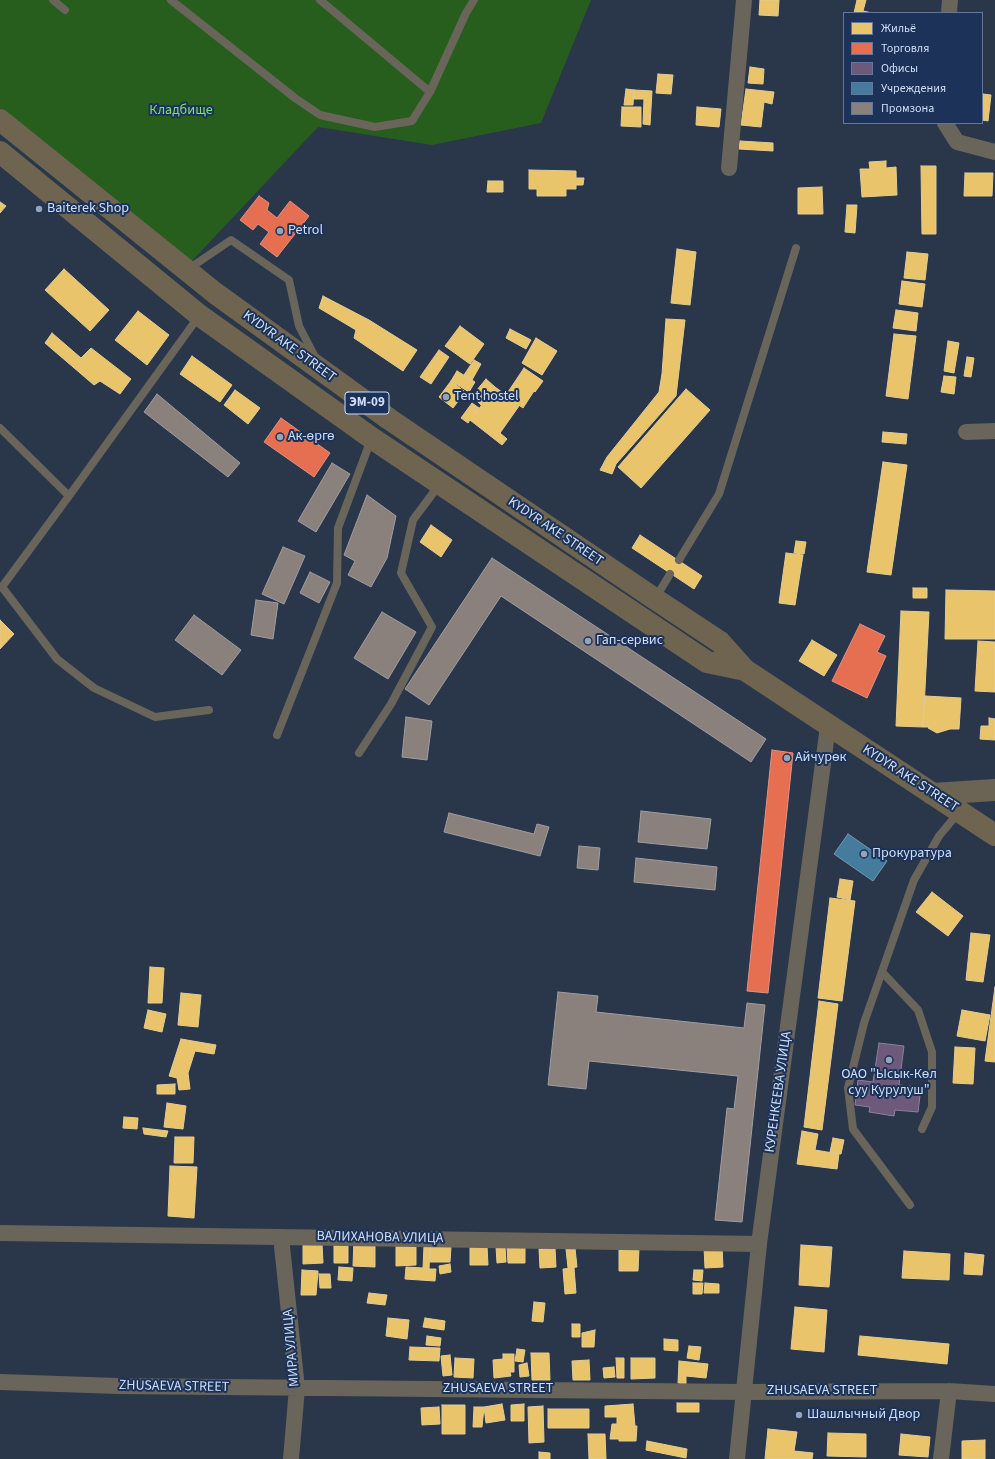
<!DOCTYPE html>
<meta charset="utf-8">
<style>
body{margin:0}
#map{position:relative;width:995px;height:1459px;overflow:hidden;background:#2a364a;font-family:"Source Sans 3",sans-serif}
canvas{display:block}
.legend{position:absolute;left:843px;top:12px;width:140px;height:112px;box-sizing:border-box;background:#1c3258;border:1px solid #647798;margin:0;padding:5px 7px;list-style:none;font-size:12px;color:#d0dff7}
.legend li{display:flex;align-items:center;gap:8px;height:20px}
.legend b{width:20px;border:1px solid #647798}
</style>
<div id="map">
<canvas width="995" height="1459"></canvas>
<ul class="legend">
<li><b style="height:11px;background:#e9c46a"></b>Жильё</li>
<li><b style="height:11px;background:#e76f51"></b>Торговля</li>
<li><b style="height:11px;background:#6d597a"></b>Офисы</li>
<li><b style="height:11px;background:#457b9d"></b>Учреждения</li>
<li><b style="height:11px;background:#8a817c"></b>Промзона</li>
</ul>
</div>
<script>
const g = document.querySelector('canvas').getContext('2d');
g.lineJoin = 'round';
function fillPath(path, color) {
  g.fillStyle = color;
  g.fill(path, 'evenodd');
}
function toPath(rows) {
  const path = new Path2D();
  for (const r of rows) {
    path.moveTo(r[0], r[1]);
    for (let i = 2; i < r.length; i += 2) path.lineTo(r[i], r[i + 1]);
  }
  return path;
}
function stroke(path, color, width, dash) {
  g.strokeStyle = color;
  g.lineWidth = width;
  g.lineCap = dash ? 'butt' : 'round';
  g.setLineDash(dash || []);
  g.stroke(path);
}
function write(font, color, halo, rows, align = 'center') {
  g.font = font + ' "Source Sans 3",sans-serif';
  g.lineWidth = 4;
  g.setLineDash([]);
  g.textBaseline = 'middle';
  g.strokeStyle = halo;
  g.fillStyle = color;
  for (const [text, x, y, turn = 0] of rows) {
    g.save();
    g.translate(x, y);
    g.rotate((+turn || 0) * Math.PI / 180);
    g.textAlign = isNaN(turn) ? turn : align;
    if (halo) g.strokeText(text, 0, 0);
    g.fillText(text, 0, 0);
    g.restore();
  }
}
fillPath(toPath([
 [0,0,591,0,541,123,432,145,318,127,191,262,0,108]
]), '#275d1d');
const homes = toPath([
 [760,0,779,0,778,16,759,15,760,0],
 [857,0,866,0,863,11,872,13,854,13,857,0],
 [750,67,764,69,763,84,748,83,750,67],
 [658,74,673,75,671,94,656,93,658,74],
 [626,89,634,90,633,105,624,105,626,89],
 [746,89,774,92,772,104,764,102,761,127,741,125,746,89],
 [634,90,652,91,650,125,643,124,644,99,634,99,634,90],
 [983,94,991,95,988,121,982,120,983,94],
 [622,107,641,107,641,127,621,126,622,107],
 [697,107,721,109,719,127,696,125,697,107],
 [740,141,773,143,773,151,739,149,740,141],
 [886,161,886,168,896,167,897,195,862,197,860,169,870,169,869,162,886,161],
 [921,166,936,166,936,234,922,234,921,166],
 [529,170,576,171,576,178,584,178,583,185,576,185,576,189,566,189,566,196,537,196,537,189,529,189,529,170],
 [965,173,993,173,992,196,964,196,965,173],
 [488,181,503,181,503,192,487,192,488,181],
 [822,187,823,214,798,214,798,188,822,187],
 [0,202,6,206,0,213,0,202],
 [847,205,857,205,855,233,845,232,847,205],
 [677,249,696,252,690,305,671,303,677,249],
 [907,252,928,254,925,280,904,278,907,252],
 [64,269,109,310,90,331,45,290,64,269],
 [902,281,925,284,922,307,899,304,902,281],
 [323,296,369,320,417,350,403,371,354,338,356,330,319,308,323,296],
 [896,310,918,313,916,331,893,328,896,310],
 [138,311,169,335,147,365,115,340,138,311],
 [666,319,685,320,676,396,616,464,612,474,600,470,607,457,659,392,662,374,666,319],
 [460,326,484,344,470,364,445,346,460,326],
 [510,329,531,340,526,349,506,338,510,329],
 [52,333,81,358,91,348,131,379,120,394,100,381,94,385,45,343,52,333],
 [894,334,916,336,908,399,886,396,894,334],
 [536,338,557,351,542,375,522,363,536,338],
 [948,341,959,343,954,373,944,371,948,341],
 [439,350,449,357,431,384,420,377,439,350],
 [192,356,232,385,220,402,180,374,192,356],
 [967,357,974,358,971,377,964,376,967,357],
 [474,360,481,364,472,380,464,375,474,360],
 [524,368,543,381,535,392,534,391,523,408,510,399,519,406,500,433,507,439,502,445,470,420,468,423,461,418,472,403,479,408,475,414,495,387,506,395,524,368],
 [457,371,475,382,469,392,451,381,457,371],
 [944,376,956,377,954,394,941,392,944,376],
 [486,379,495,387,481,405,472,396,486,379],
 [451,381,465,392,453,408,439,397,451,381],
 [686,389,710,410,641,488,618,467,686,389],
 [235,390,260,408,248,424,224,405,235,390],
 [883,432,907,434,906,444,882,442,883,432],
 [883,462,907,465,891,575,867,572,883,462],
 [431,525,452,540,441,557,420,542,431,525],
 [640,535,702,576,694,589,632,548,640,535],
 [796,541,806,542,804,554,794,553,796,541],
 [786,553,803,555,795,605,779,603,786,553],
 [913,588,927,588,927,598,913,598,913,588],
 [946,590,995,591,995,639,945,639,946,590],
 [901,611,929,612,923,727,896,726,901,611],
 [0,620,14,634,0,649,0,620],
 [812,640,837,655,824,676,799,661,812,640],
 [978,641,995,642,995,692,975,691,978,641],
 [925,696,961,698,959,729,950,729,937,733,928,728,929,727,923,727,925,696],
 [989,718,995,719,995,740,980,739,981,726,989,726,989,718],
 [840,879,853,881,850,900,837,897,840,879],
 [932,892,963,916,948,936,916,912,932,892],
 [830,898,855,901,842,1001,818,998,830,898],
 [971,933,990,935,983,982,966,980,971,933],
 [150,967,164,968,162,1003,148,1003,150,967],
 [995,987,995,1062,985,1061,995,987],
 [181,993,201,995,198,1027,178,1025,181,993],
 [819,1001,838,1004,822,1130,804,1127,819,1001],
 [148,1010,166,1014,162,1032,144,1028,148,1010],
 [962,1010,990,1015,985,1041,957,1036,962,1010],
 [181,1039,216,1045,214,1054,195,1051,188,1073,190,1089,179,1090,177,1078,169,1076,181,1039],
 [955,1047,975,1048,973,1084,953,1083,955,1047],
 [175,1084,175,1094,157,1094,157,1085,175,1084],
 [167,1103,186,1106,183,1129,164,1127,167,1103],
 [124,1117,138,1118,137,1129,123,1128,124,1117],
 [143,1128,168,1131,166,1137,144,1134,143,1128],
 [802,1131,818,1134,815,1150,839,1154,837,1169,797,1164,802,1131],
 [175,1137,194,1137,193,1163,174,1163,175,1137],
 [833,1138,844,1140,841,1154,830,1152,833,1138],
 [170,1166,197,1167,194,1218,168,1216,170,1166],
 [354,1240,375,1241,375,1267,353,1266,354,1240],
 [322,1243,323,1263,303,1264,303,1244,322,1243],
 [334,1245,348,1245,348,1263,334,1263,334,1245],
 [801,1245,832,1247,829,1287,799,1285,801,1245],
 [396,1246,416,1246,416,1265,396,1266,396,1246],
 [424,1246,430,1246,429,1269,436,1269,435,1281,405,1279,406,1267,423,1268,424,1246],
 [430,1246,451,1247,450,1262,430,1262,430,1246],
 [470,1246,487,1246,488,1265,470,1265,470,1246],
 [505,1246,506,1262,497,1263,496,1247,505,1246],
 [507,1246,525,1246,525,1263,508,1263,507,1246],
 [722,1246,723,1267,705,1268,704,1247,722,1246],
 [555,1248,556,1267,540,1268,539,1249,555,1248],
 [575,1248,577,1267,568,1268,566,1249,575,1248],
 [619,1248,639,1248,638,1271,619,1271,619,1248],
 [904,1251,950,1254,949,1280,902,1278,904,1251],
 [965,1253,984,1255,982,1275,964,1274,965,1253],
 [450,1264,451,1272,440,1274,439,1266,450,1264],
 [339,1267,353,1268,352,1281,338,1280,339,1267],
 [574,1268,576,1293,565,1294,563,1269,574,1268],
 [302,1270,318,1271,316,1295,301,1295,302,1270],
 [694,1270,703,1270,702,1281,693,1280,694,1270],
 [319,1274,330,1274,331,1288,320,1288,319,1274],
 [693,1283,703,1283,702,1294,693,1294,693,1283],
 [705,1283,719,1284,719,1293,704,1293,705,1283],
 [369,1293,387,1295,385,1305,367,1303,369,1293],
 [534,1302,545,1303,543,1322,532,1321,534,1302],
 [795,1307,827,1310,824,1352,791,1349,795,1307],
 [388,1318,409,1320,407,1339,386,1336,388,1318],
 [425,1318,445,1321,444,1330,423,1327,425,1318],
 [572,1324,580,1324,580,1337,572,1337,572,1324],
 [595,1330,594,1347,582,1347,582,1333,595,1330],
 [427,1336,441,1338,440,1346,426,1345,427,1336],
 [860,1336,949,1344,947,1364,858,1355,860,1336],
 [664,1339,678,1340,678,1351,664,1350,664,1339],
 [689,1346,701,1347,699,1360,687,1358,689,1346],
 [410,1347,440,1348,439,1361,409,1360,410,1347],
 [517,1349,525,1350,523,1362,515,1361,517,1349],
 [531,1353,549,1353,550,1380,532,1380,531,1353],
 [503,1354,514,1354,514,1372,510,1372,511,1376,494,1378,493,1360,503,1359,503,1354],
 [450,1355,452,1375,443,1376,441,1356,450,1355],
 [455,1358,474,1359,473,1378,454,1377,455,1358],
 [616,1358,624,1358,624,1378,617,1378,616,1358],
 [631,1358,655,1358,655,1378,631,1379,631,1358],
 [589,1360,590,1380,573,1380,572,1361,589,1360],
 [679,1361,708,1364,706,1378,686,1376,686,1384,678,1383,679,1361],
 [527,1363,529,1376,520,1377,519,1365,527,1363],
 [614,1367,615,1377,604,1378,603,1368,614,1367],
 [677,1403,699,1403,699,1412,677,1412,677,1403],
 [502,1404,505,1420,486,1423,484,1407,502,1404],
 [524,1404,524,1421,511,1421,511,1405,524,1404],
 [633,1404,635,1426,637,1426,636,1441,619,1441,619,1439,610,1439,612,1424,617,1424,617,1417,605,1417,605,1406,633,1404],
 [442,1405,465,1405,465,1434,442,1434,442,1405],
 [543,1406,544,1442,529,1443,528,1407,543,1406],
 [439,1407,440,1424,422,1425,421,1408,439,1407],
 [474,1407,484,1407,482,1427,473,1427,474,1407],
 [548,1409,589,1409,589,1428,548,1428,548,1409],
 [768,1429,797,1432,794,1451,813,1453,812,1459,765,1459,768,1429],
 [828,1433,866,1434,866,1457,827,1456,828,1433],
 [588,1434,605,1434,606,1459,589,1459,588,1434],
 [901,1434,930,1437,928,1457,899,1455,901,1434],
 [985,1440,985,1459,962,1459,962,1441,985,1440],
 [647,1441,687,1449,686,1458,646,1450,647,1441],
 [539,1452,550,1453,550,1459,539,1459,539,1452]
]);
fillPath(homes, '#e9c46a');
stroke(homes, '#e2cc94', 1);
const shops = toPath([
 [259,196,269,203,267,210,277,218,290,201,309,216,277,257,260,244,269,232,258,224,253,230,240,220,259,196],
 [281,418,330,453,314,477,264,442,281,418],
 [860,624,885,636,877,652,886,656,867,698,832,681,860,624],
 [772,750,793,753,768,993,747,991,772,750]
]);
fillPath(shops, '#e76f51');
stroke(shops, '#e09183', 1);
const offices = toPath([
 [879,1043,904,1046,899,1085,921,1087,918,1112,895,1110,894,1116,869,1112,870,1107,855,1105,858,1080,873,1082,879,1043]
]);
fillPath(offices, '#6d597a');
stroke(offices, '#8b81a0', 1);
const public = toPath([
 [848,834,887,861,873,881,834,854,848,834]
]);
fillPath(public, '#457b9d');
stroke(public, '#6f99b8', 1);
const industry = toPath([
 [157,394,240,463,228,477,144,412,157,394],
 [332,463,350,474,316,532,298,521,332,463],
 [367,495,396,516,387,558,371,587,348,575,355,561,344,555,367,495],
 [283,547,305,556,284,604,262,594,283,547],
 [492,558,766,739,751,762,501,596,429,705,405,689,492,558],
 [310,572,330,582,319,603,300,593,310,572],
 [256,600,278,603,273,639,251,635,256,600],
 [382,612,416,632,388,679,354,658,382,612],
 [194,615,241,650,222,675,175,640,194,615],
 [406,717,432,721,427,760,402,757,406,717],
 [641,811,711,819,707,849,638,842,641,811],
 [449,813,534,834,537,824,549,827,540,856,444,832,449,813],
 [579,846,600,848,598,870,577,868,579,846],
 [636,858,717,867,715,890,634,882,636,858],
 [558,992,598,996,596,1012,744,1028,747,1003,765,1005,742,1222,715,1220,727,1108,734,1109,738,1076,589,1061,586,1089,548,1085,558,992]
]);
fillPath(industry, '#8a817c');
stroke(industry, '#9f9da1', 1);
stroke(toPath([
 [53,0,65,10],
 [171,0,295,98,320,115,375,127,412,121,430,92,466,13,474,0],
 [320,0,430,92],
 [187,270,231,240,289,280,299,326,315,357],
 [199,316,69,496,2,587,57,659,94,688,155,717,209,710],
 [0,428,69,496],
 [679,560,719,494,796,248],
 [655,599,670,574],
 [277,735,337,583,338,528,369,445,373,440],
 [359,753,391,704,432,627,401,573,413,520,439,485],
 [882,972,918,1010,932,1052,932,1107,922,1129],
 [910,1205,853,1129,848,1088,864,1023,914,880,939,836,959,812]
]), '#69655a', 8);
stroke(toPath([
 [949,13,950,0],
 [945,123,957,142,995,152],
 [729,168,744,0],
 [966,432,995,431],
 [0,1233,759,1244],
 [281,1237,297,1388,291,1459],
 [0,1382,118,1386,743,1392,949,1391,995,1394],
 [737,1459,759,1244,828,726],
 [941,1459,949,1391]
]), '#69655a', 16);
stroke(toPath([
 [932,794,995,790]
]), '#6b6455', 22);
stroke(toPath([
 [0,120,215,293,389,419,655,599,720,642,745,670,995,835],
 [0,152,199,315,373,439,707,662,745,670]
]), '#6e6450', 22);
for (const [x, y, r, color] of [
 [39,209,4,"#96a4ba"],
 [280,231,4,"#96a4ba"],
 [446,397,4,"#96a4ba"],
 [280,437,4,"#96a4ba"],
 [588,641,4,"#96a4ba"],
 [787,758,4,"#96a4ba"],
 [864,854,4,"#96a4ba"],
 [889,1060,4,"#96a4ba"],
 [799,1415,4,"#96a4ba"]
]) {
  const dot = new Path2D();
  dot.arc(x, y, r, 0, 2 * Math.PI);
  g.fillStyle = color;
  g.fill(dot);
  stroke(dot, '#1c3258', 1.5);
}
for (const [x, y, w] of [
 [367,403,44]
]) {
  const box = new Path2D();
  box.roundRect(x - w / 2, y - 11, w, 22, 3);
  g.fillStyle = '#1c3258';
  g.fill(box);
  stroke(box, '#d0dff7', 1);
}
write('bold 13px', '#d0dff7', null, [
 ["ЭМ-09",367,403]
]);
write('14px', '#82df6e', '#1c3258', [
 ["Кладбище",181,111]
]);
write('14px', '#d0dff7', '#1c3258', [
 ["Baiterek Shop",47,209],
 ["Petrol",288,231],
 ["Tent hostel",454,397],
 ["Ак-өргө",288,437],
 ["Гап-сервис",596,641],
 ["Айчурөк",795,758],
 ["Прокуратура",872,854],
 ["ОАО \"Ысык-Көл",889,1075,"center"],
 ["суу Курулуш\"",889,1091,"center"],
 ["Шашлычный Двор",807,1415]
], 'left');
write('14px', '#d0dff7', '#1c3258', [
 ["KYDYR AKE STREET",289,347,36],
 ["KYDYR AKE STREET",555,532,34],
 ["KYDYR AKE STREET",910,779,33],
 ["КУРЕНКЕЕВА УЛИЦА",779,1092,-82],
 ["ВАЛИХАНОВА УЛИЦА",380,1238,1],
 ["МИРА УЛИЦА",292,1348,-95],
 ["ZHUSAEVA STREET",174,1387,1],
 ["ZHUSAEVA STREET",498,1389],
 ["ZHUSAEVA STREET",822,1391]
]);
</script>
